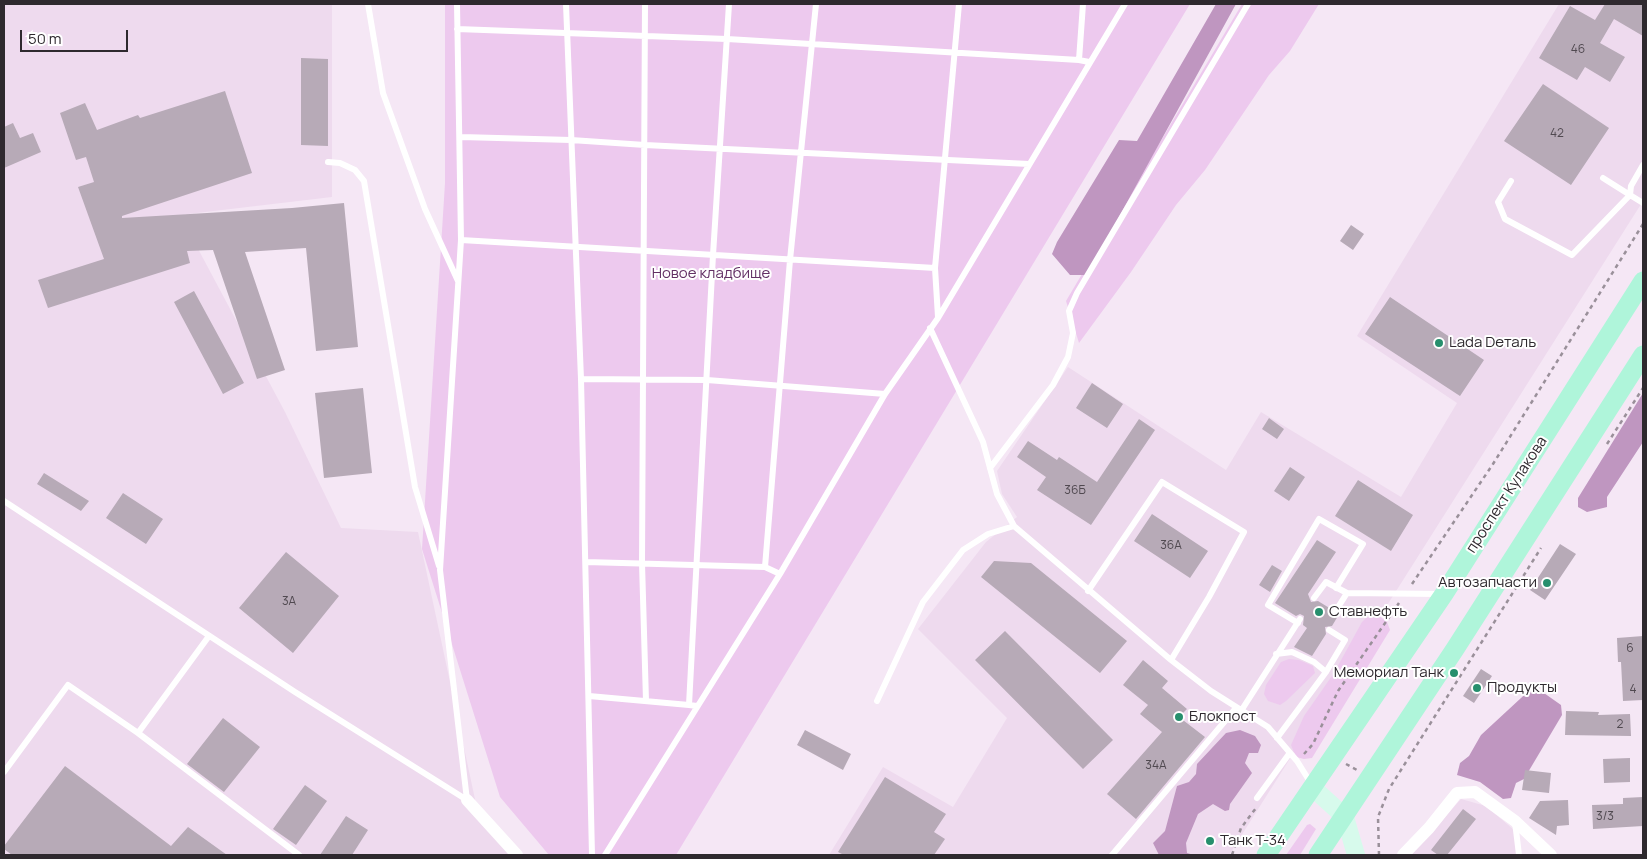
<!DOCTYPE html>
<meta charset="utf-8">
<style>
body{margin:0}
#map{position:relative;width:1647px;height:859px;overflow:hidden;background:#f5e7f5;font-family:Manrope,sans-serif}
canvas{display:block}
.frame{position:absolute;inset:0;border:5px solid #2e292e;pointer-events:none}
.scale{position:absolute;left:20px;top:30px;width:108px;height:22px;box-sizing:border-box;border:2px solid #2e292e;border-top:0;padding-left:6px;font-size:15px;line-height:18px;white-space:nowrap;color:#2e292e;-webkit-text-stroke:4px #fff;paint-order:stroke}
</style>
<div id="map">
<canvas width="1647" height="859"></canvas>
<div class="frame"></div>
<div class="scale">50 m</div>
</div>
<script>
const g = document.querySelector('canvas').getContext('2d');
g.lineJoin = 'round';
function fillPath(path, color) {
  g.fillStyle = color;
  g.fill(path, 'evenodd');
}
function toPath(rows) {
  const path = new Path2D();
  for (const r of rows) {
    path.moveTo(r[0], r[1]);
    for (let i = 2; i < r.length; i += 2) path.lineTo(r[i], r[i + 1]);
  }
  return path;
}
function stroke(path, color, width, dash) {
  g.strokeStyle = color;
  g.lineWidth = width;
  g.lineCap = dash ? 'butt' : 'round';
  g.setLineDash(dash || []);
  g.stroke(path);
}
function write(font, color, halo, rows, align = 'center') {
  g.font = font + ' Manrope,sans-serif';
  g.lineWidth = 4;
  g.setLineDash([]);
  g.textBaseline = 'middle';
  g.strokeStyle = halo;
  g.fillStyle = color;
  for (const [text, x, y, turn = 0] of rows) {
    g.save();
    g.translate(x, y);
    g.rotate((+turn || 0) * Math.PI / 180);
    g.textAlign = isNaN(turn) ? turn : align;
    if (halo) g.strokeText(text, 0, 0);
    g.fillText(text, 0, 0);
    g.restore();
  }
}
fillPath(toPath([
 [4,4,332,4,332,197,180,215,285,412,341,528,418,532,479,818,511,855,4,855],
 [1559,4,1643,4,1643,201,1229,855,829,855,883,767,953,807,1007,718,918,629,986,542,1017,517,1002,494,997,471,1068,367,1226,470,1261,412,1401,497,1457,403,1357,336],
 [1461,799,1486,806,1514,830,1522,855,1411,855]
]), '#eedaee');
fillPath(toPath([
 [445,4,1190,4,676,855,549,855,500,797,422,549,445,183],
 [1242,4,1319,4,1290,51,1269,75,1205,170,1176,205,1131,272,1079,343,1066,301],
 [1370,614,1378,615,1387,622,1390,630,1312,758,1304,759,1296,757,1291,745,1304,716,1334,673,1362,622],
 [1289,659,1299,660,1313,666,1315,673,1286,701,1280,705,1268,701,1264,694,1266,685,1281,662],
 [1310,824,1316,829,1300,855,1286,855,1307,825]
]), '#edc9ee');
fillPath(toPath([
 [1216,4,1236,4,1087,275,1070,275,1052,254,1057,242,1119,140,1137,141],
 [1643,393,1643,442,1607,497,1607,507,1587,512,1578,507,1578,498],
 [1534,686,1561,705,1562,715,1524,779,1516,783,1511,798,1503,799,1480,782,1457,775,1460,763,1469,756,1481,735],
 [1240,730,1255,736,1261,745,1258,753,1249,753,1245,763,1252,773,1230,804,1229,810,1225,811,1213,804,1198,814,1186,843,1187,853,1194,855,1159,855,1153,843,1165,831,1177,786,1189,782,1196,774,1197,764,1226,733]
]), '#bf96c0');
fillPath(toPath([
 [1605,4,1643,4,1643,36,1614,19,1600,43,1625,57,1610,82,1585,67,1577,80,1539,58,1570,6,1595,20],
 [301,58,328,59,328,146,301,145],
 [1543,84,1609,128,1571,185,1504,141],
 [225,91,252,173,122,216,122,218,292,208,344,203,358,347,316,351,306,248,245,252,285,370,257,379,213,250,187,251,190,263,48,308,38,280,104,259,78,187,94,182,86,157,76,160,60,113,85,103,97,130,138,115,140,118],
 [13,123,20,138,33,133,41,152,4,168,4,127],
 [1351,225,1364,234,1353,250,1340,241],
 [194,291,244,383,223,394,174,302],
 [1390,297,1484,360,1460,396,1365,334],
 [1092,383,1123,404,1107,428,1076,408],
 [363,388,372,473,324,478,315,393],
 [1269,418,1284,429,1277,439,1262,429],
 [1139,419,1155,430,1091,525,1037,490,1046,477,1017,457,1028,441,1057,460,1059,457,1097,482],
 [1290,467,1305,477,1289,501,1274,491],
 [44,473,89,501,81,511,37,484],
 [1358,480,1413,515,1391,551,1335,516],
 [123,493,163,519,146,544,106,518],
 [1152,514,1208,551,1190,578,1134,541],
 [1317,540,1336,552,1308,594,1311,602,1318,601,1331,609,1332,616,1338,616,1332,626,1325,627,1326,634,1312,656,1294,647,1307,628,1303,625,1304,616,1300,614,1296,616,1275,603],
 [1560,544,1576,554,1545,600,1530,590],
 [286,552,339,596,293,653,239,608],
 [994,561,1031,563,1127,641,1100,673,981,577],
 [1272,565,1282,571,1270,592,1259,585],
 [1005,631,1113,740,1083,769,975,660],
 [1643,636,1643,700,1623,701,1621,662,1618,662,1617,638],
 [1143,660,1168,681,1162,688,1187,709,1179,717,1205,737,1136,819,1107,794,1162,732,1140,714,1148,705,1123,685],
 [1481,669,1492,676,1474,703,1463,696],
 [1566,711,1599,712,1598,715,1630,714,1631,736,1565,735],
 [223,718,260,747,224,792,187,764],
 [805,730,851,754,843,770,797,745],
 [1630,758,1630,782,1604,783,1603,759],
 [65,766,171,846,188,827,227,855,12,855,4,849,4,846],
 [1525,770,1551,773,1549,793,1522,790],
 [885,777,946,814,934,832,945,839,934,855,844,855,838,852],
 [305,785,327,801,296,845,273,829],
 [1643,797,1643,826,1593,829,1592,805,1623,804,1623,798],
 [1568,800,1569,825,1557,826,1556,835,1529,818,1540,801],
 [1463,809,1476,819,1447,855,1438,855,1431,850],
 [346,816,368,830,352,855,320,855]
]), '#b7aab7');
stroke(toPath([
 [1607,444,1643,388],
 [1412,584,1493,464,1643,224],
 [1304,754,1313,744,1338,691,1399,603],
 [1346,764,1357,770],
 [1232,855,1241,828,1256,808],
 [1379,855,1378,817,1389,789,1541,548]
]), '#9a909a', 2.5, [4, 4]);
stroke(toPath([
 [368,4,383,93,425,209,458,281],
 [457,4,461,240,440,570,467,800],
 [566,4,581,379,592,855],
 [645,4,642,563,646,701],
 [1083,4,1079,60,1089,62],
 [457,29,727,39,1079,60],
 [461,137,571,140,645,145,1029,164],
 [328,162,340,163,355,170,364,181,415,487,439,566],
 [1603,178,1630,195,1631,186,1643,165],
 [1511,181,1498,202,1505,219,1572,255,1630,195,1643,203],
 [461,240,935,268],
 [938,317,935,268,959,4],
 [930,328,983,442,997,494,1014,526],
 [581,379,707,380,885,394],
 [990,468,1053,385,1068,357,1073,333,1069,311,1077,293,1248,4],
 [4,501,295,692,467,800],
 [586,562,765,567],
 [780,574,765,567,790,260,816,4],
 [1088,591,1162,482,1244,532,1209,597,1171,660],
 [1347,593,1440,594],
 [1314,598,1326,582,1347,593,1335,612],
 [1298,623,1268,605,1319,519,1363,544,1336,588],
 [1276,654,1292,652,1314,662,1326,672],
 [589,696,689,705],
 [877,701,923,602,963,550,988,534,1014,526,1171,660,1211,691,1268,727,1297,761,1312,785],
 [697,706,689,705,713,255,729,4],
 [1241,711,1300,619],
 [138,733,299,855],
 [1277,738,1326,672,1345,640,1329,630],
 [4,772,68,685,138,733,209,636],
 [1257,798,1289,754],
 [1515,822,1519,855],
 [605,855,780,574,885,394,938,318,1125,4],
 [1112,855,1236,708]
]), '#fff', 6);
stroke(toPath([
 [467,800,517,855],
 [1403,855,1429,828,1457,793,1475,792,1515,821,1551,855]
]), '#fff', 12);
stroke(toPath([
 [1313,788,1345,817,1356,855]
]), '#d7faec', 18);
stroke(toPath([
 [1266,855,1444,594,1643,281],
 [1318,855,1455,649,1643,355]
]), '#aff5da', 19);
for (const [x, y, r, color] of [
 [1439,343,5,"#268f6d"],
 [1547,583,5,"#268f6d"],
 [1319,612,5,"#268f6d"],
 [1454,673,5,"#268f6d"],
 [1477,688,5,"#268f6d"],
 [1179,717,5,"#268f6d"],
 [1210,841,5,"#268f6d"]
]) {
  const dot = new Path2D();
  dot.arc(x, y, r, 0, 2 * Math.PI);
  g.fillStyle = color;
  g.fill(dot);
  stroke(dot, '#fff', 2);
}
write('12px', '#504950', null, [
 ["46",1578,50],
 ["42",1557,134],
 ["36Б",1075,491],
 ["36А",1171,546],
 ["3А",289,602],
 ["6",1630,649],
 ["4",1633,690],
 ["2",1620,725],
 ["34А",1156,766],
 ["3/3",1605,817]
]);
write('15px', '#633065', '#fff', [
 ["Новое кладбище",711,274]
]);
write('15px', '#2e292e', '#fff', [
 ["Lada Dеталь",1449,343],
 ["Автозапчасти",1537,583,"right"],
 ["Ставнефть",1329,612],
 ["Мемориал Танк",1444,673,"right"],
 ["Продукты",1487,688],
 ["Блокпост",1189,717],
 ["Танк Т-34",1220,841]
], 'left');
write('15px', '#2e292e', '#fff', [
 ["проспект Кулакова",1507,495,-57]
]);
</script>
